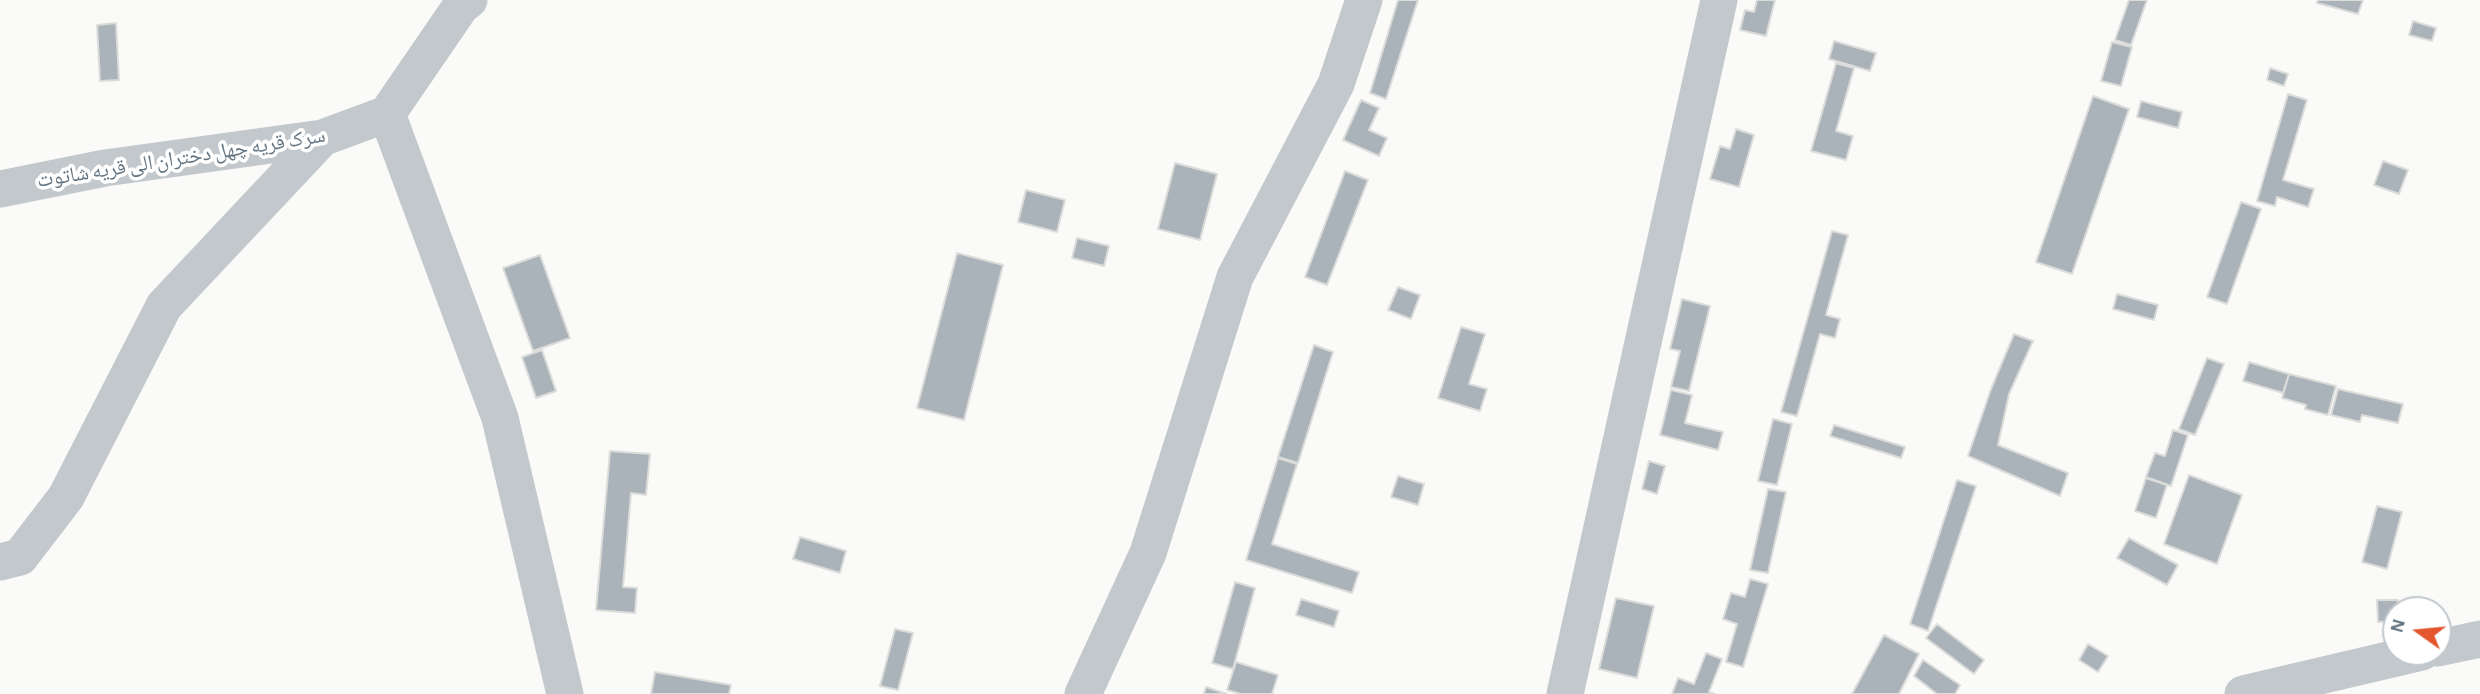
<!DOCTYPE html>
<meta charset="utf-8">
<style>
body{margin:0}
#map{position:relative;width:2480px;height:694px;overflow:hidden;background:#fafaf8;font-family:"Alegreya Sans",sans-serif}
canvas{display:block}
.north{position:absolute;left:2382px;top:596px;width:70px;height:70px;box-sizing:border-box;background:#fff;border:2px solid #c1c8cd;border-radius:50%;rotate:285deg;font-size:19px;font-weight:700;line-height:28px;text-align:center;color:#657683}
.north::after{content:'';display:block;margin:auto;width:24px;height:32px;background:#e4572e;clip-path:polygon(50% 0,100% 100%,50% 72%,0 100%)}
</style>
<div id="map">
<canvas width="2480" height="694"></canvas>
<div class="north">N</div>
</div>
<script>
const g = document.querySelector('canvas').getContext('2d');
g.lineJoin = 'round';
function fillPath(path, color) {
  g.fillStyle = color;
  g.fill(path, 'evenodd');
}
function toPath(rows) {
  const path = new Path2D();
  for (const r of rows) {
    path.moveTo(r[0], r[1]);
    for (let i = 2; i < r.length; i += 2) path.lineTo(r[i], r[i + 1]);
  }
  return path;
}
function stroke(path, color, width, dash) {
  g.strokeStyle = color;
  g.lineWidth = width;
  g.lineCap = dash ? 'butt' : 'round';
  g.setLineDash(dash || []);
  g.stroke(path);
}
function write(font, color, halo, rows, align = 'center') {
  g.font = font + ' "Alegreya Sans","Noto Naskh Arabic",sans-serif';
  g.lineWidth = 7;
  g.setLineDash([]);
  g.textBaseline = 'middle';
  g.strokeStyle = halo;
  g.fillStyle = color;
  for (const [text, x, y, turn = 0] of rows) {
    g.save();
    g.translate(x, y);
    g.rotate((+turn || 0) * Math.PI / 180);
    g.textAlign = isNaN(turn) ? turn : align;
    if (halo) g.strokeText(text, 0, 0);
    g.fillText(text, 0, 0);
    g.restore();
  }
}
const building = toPath([
 [1398,0,1418,0,1386,99,1370,93,1398,0],
 [1757,0,1775,0,1766,36,1740,30,1745,10,1754,12,1757,0],
 [2129,0,2147,0,2131,45,2115,40,2129,0],
 [2318,0,2363,0,2358,14,2317,3,2318,0],
 [2413,21,2436,28,2432,41,2409,35,2413,21],
 [116,23,119,80,100,81,97,25,116,23],
 [1834,41,1876,53,1870,71,1829,59,1834,41],
 [2112,42,2132,47,2121,86,2101,81,2112,42],
 [1836,63,1854,68,1836,131,1853,136,1846,160,1811,151,1836,63],
 [2270,68,2288,74,2284,86,2267,80,2270,68],
 [2288,94,2307,100,2283,180,2314,189,2308,207,2277,197,2275,206,2257,201,2288,94],
 [2093,96,2129,109,2072,274,2036,262,2093,96],
 [1361,100,1379,108,1369,130,1387,138,1379,156,1343,140,1361,100],
 [2141,101,2182,112,2178,128,2137,117,2141,101],
 [1736,129,1754,135,1739,187,1710,179,1720,146,1730,149,1736,129],
 [2383,161,2408,170,2399,194,2374,185,2383,161],
 [1175,163,1217,174,1200,240,1158,229,1175,163],
 [1345,171,1368,180,1327,285,1305,277,1345,171],
 [1026,190,1065,200,1057,232,1018,222,1026,190],
 [2241,202,2261,209,2227,304,2207,297,2241,202],
 [1832,231,1848,235,1826,315,1840,319,1835,338,1820,334,1797,416,1781,412,1832,231],
 [1077,238,1109,246,1104,266,1072,258,1077,238],
 [957,253,1003,265,964,420,917,408,957,253],
 [540,255,570,338,533,351,503,268,540,255],
 [1398,287,1420,295,1411,319,1388,310,1398,287],
 [2117,294,2158,305,2154,320,2113,309,2117,294],
 [1682,299,1710,306,1689,391,1671,387,1680,351,1670,349,1682,299],
 [1461,327,1485,334,1469,384,1487,389,1480,411,1438,398,1461,327],
 [2014,334,2033,341,2009,394,1998,445,2068,473,2060,496,1968,456,1991,389,2014,334],
 [1314,345,1333,352,1298,463,1278,457,1314,345],
 [542,350,556,391,536,398,522,357,542,350],
 [2207,358,2224,364,2195,435,2179,429,2207,358],
 [2249,362,2289,374,2283,393,2243,381,2249,362],
 [2289,374,2336,386,2328,415,2305,409,2306,405,2282,398,2289,374],
 [2338,389,2403,404,2398,423,2362,415,2360,422,2331,415,2338,389],
 [1671,390,1692,395,1685,423,1723,432,1718,450,1660,435,1671,390],
 [1773,419,1792,424,1777,485,1758,481,1773,419],
 [1834,425,1905,447,1901,458,1830,436,1834,425],
 [2173,430,2188,435,2171,486,2146,477,2155,453,2165,456,2173,430],
 [610,451,650,454,646,495,631,493,623,587,637,588,635,613,596,610,610,451],
 [1278,458,1297,464,1272,544,1359,572,1352,593,1246,560,1278,458],
 [1649,461,1665,466,1657,494,1642,489,1649,461],
 [2189,475,2242,495,2217,564,2164,544,2189,475],
 [1398,476,1424,484,1418,505,1391,497,1398,476],
 [2146,478,2167,485,2156,518,2135,511,2146,478],
 [1957,480,1976,486,1928,631,1910,624,1957,480],
 [1768,489,1786,492,1768,573,1750,570,1768,489],
 [2377,506,2402,512,2387,569,2362,562,2377,506],
 [800,537,846,551,840,573,793,559,800,537],
 [2129,538,2178,565,2167,585,2117,558,2129,538],
 [1750,579,1768,584,1743,667,1726,662,1737,624,1723,619,1731,593,1745,597,1750,579],
 [1235,582,1255,588,1233,669,1212,663,1235,582],
 [1616,598,1654,606,1637,678,1599,669,1616,598],
 [1301,599,1339,611,1334,627,1296,615,1301,599],
 [2377,600,2398,600,2396,621,2378,622,2377,600],
 [1937,624,1984,660,1974,674,1926,638,1937,624],
 [895,629,913,633,898,690,880,686,895,629],
 [1884,635,1919,654,1899,694,1852,694,1884,635],
 [2088,644,2108,656,2098,672,2079,660,2088,644],
 [1706,653,1722,659,1709,692,1715,694,1672,694,1678,678,1694,684,1706,653],
 [1923,660,1960,685,1955,694,1937,694,1914,676,1923,660],
 [1236,662,1278,675,1272,694,1241,694,1227,690,1236,662],
 [655,672,731,685,729,694,651,694,655,672],
 [1206,687,1227,694,1204,694,1206,687]
]);
fillPath(building, '#aab3b9');
stroke(building, '#dcdcda', 2);
stroke(toPath([
 [387,114,500,418,565,694],
 [0,189,105,168,322,138,387,114,461,6,469,0],
 [0,562,20,557,66,497,164,306,322,138],
 [2438,648,2480,639],
 [1083,694,1148,553,1235,277,1336,84,1364,0],
 [1565,694,1719,0],
 [2243,694,2422,652]
]), '#c3c8cc', 37);
write('21px', '#657683', '#fff', [
 ["سرک قریه چهل دختران الی قریه شاتوت",181,158,-9]
]);
</script>
